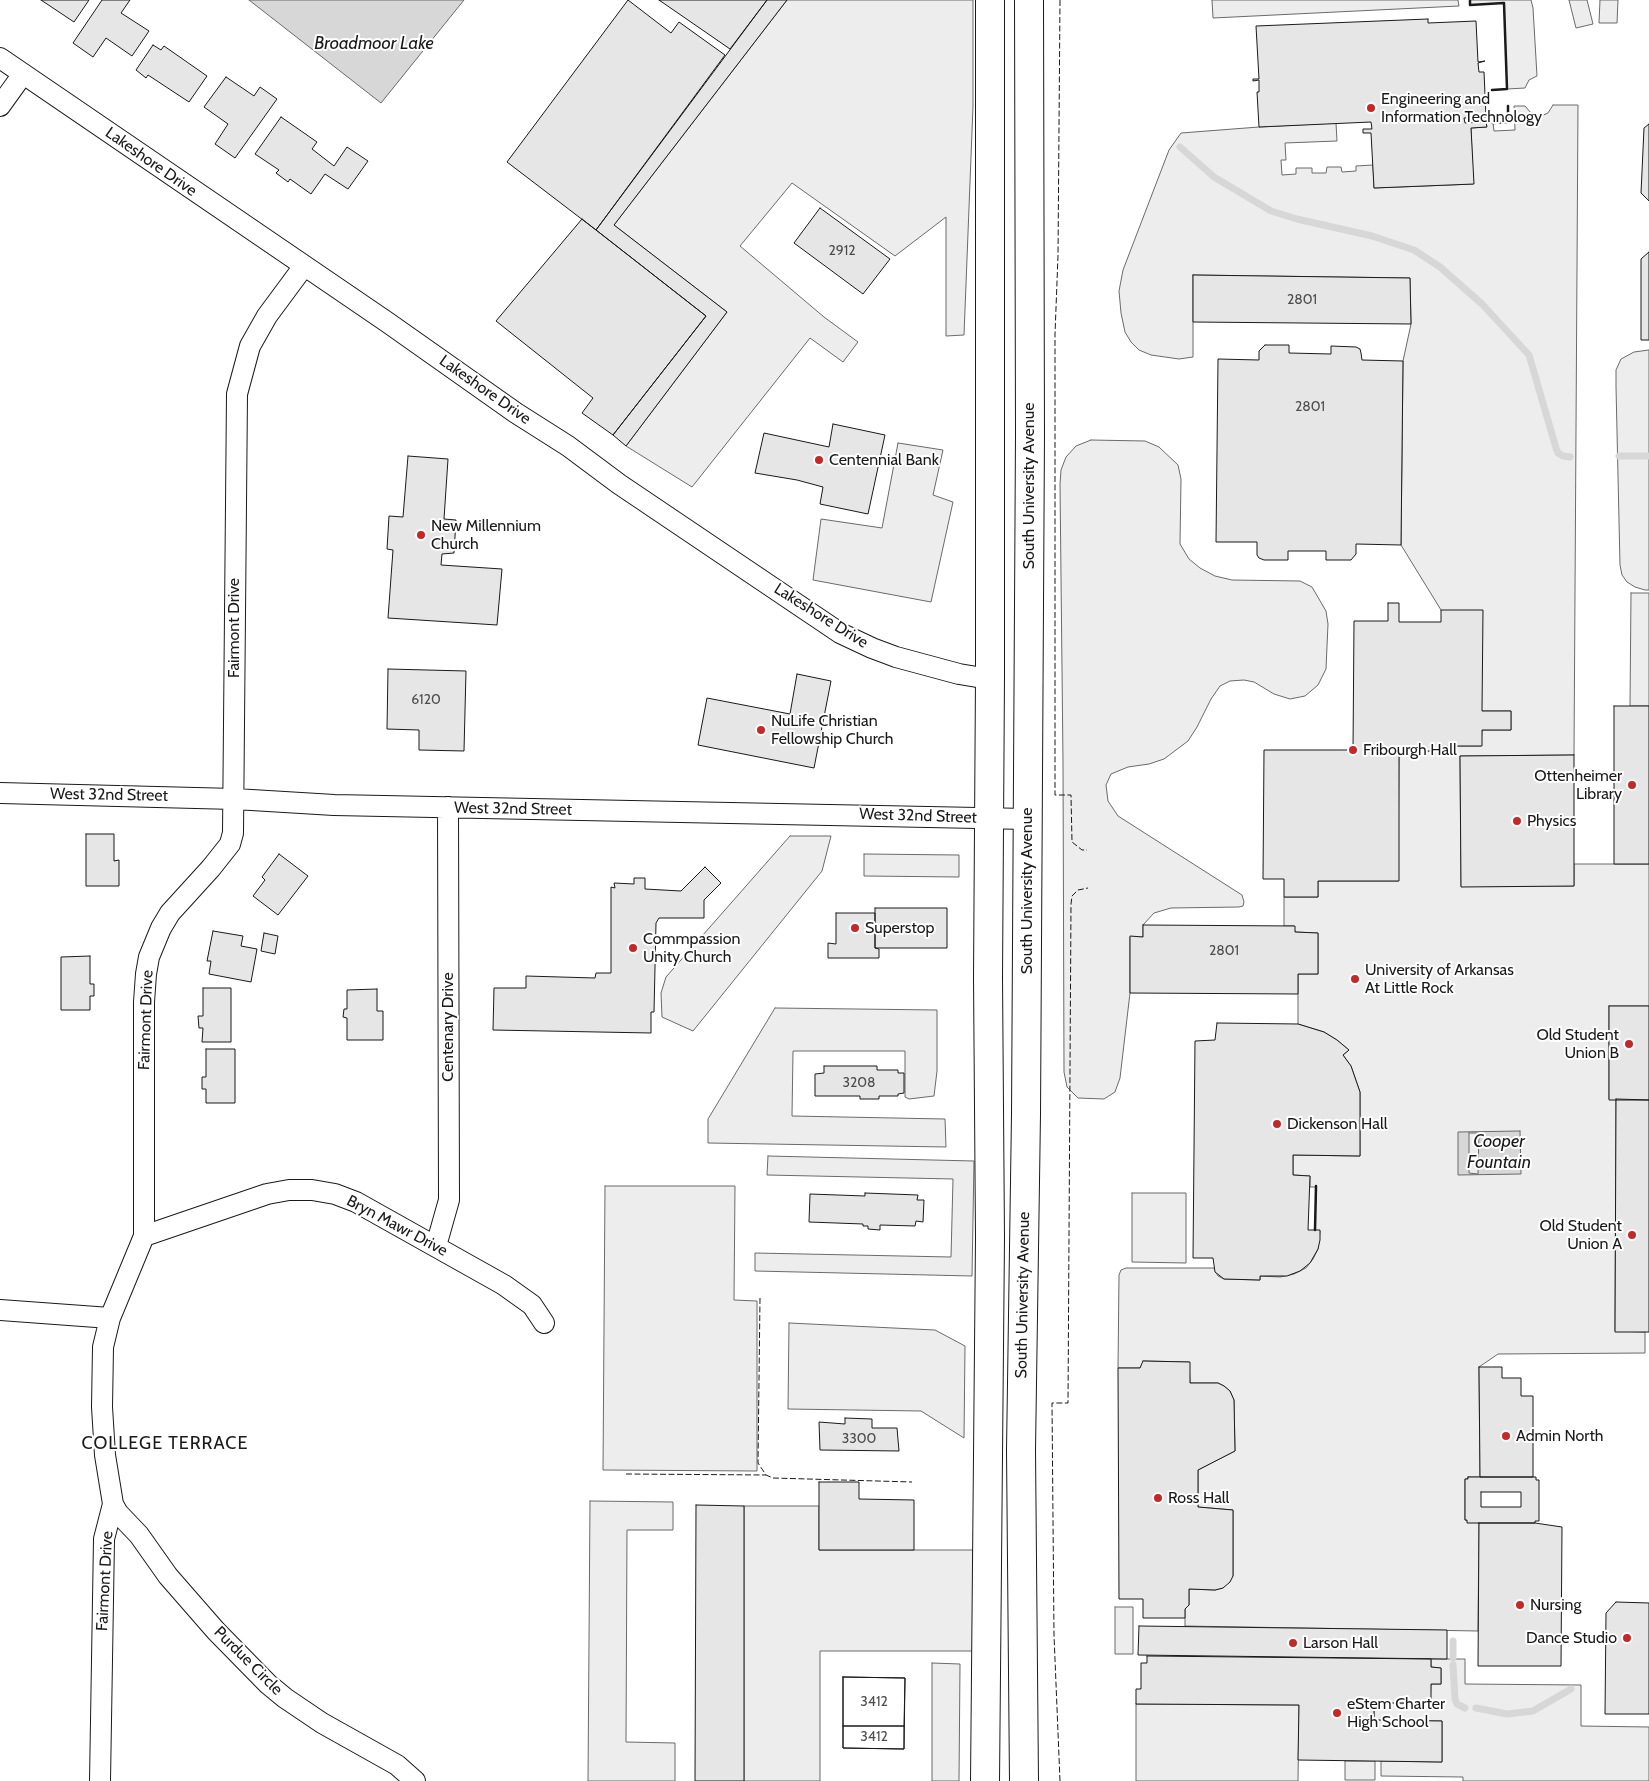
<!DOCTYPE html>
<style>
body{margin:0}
canvas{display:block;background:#fff}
</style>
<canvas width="1649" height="1781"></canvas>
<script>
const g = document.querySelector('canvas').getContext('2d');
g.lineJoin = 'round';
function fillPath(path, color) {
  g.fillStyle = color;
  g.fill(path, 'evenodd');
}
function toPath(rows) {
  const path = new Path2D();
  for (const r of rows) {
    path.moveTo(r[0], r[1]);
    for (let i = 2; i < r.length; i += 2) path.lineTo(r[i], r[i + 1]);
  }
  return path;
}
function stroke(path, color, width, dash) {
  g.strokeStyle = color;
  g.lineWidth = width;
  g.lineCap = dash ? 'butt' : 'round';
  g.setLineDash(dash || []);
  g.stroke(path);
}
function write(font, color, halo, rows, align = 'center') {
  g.font = font + ' Cabin,sans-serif';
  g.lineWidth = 4;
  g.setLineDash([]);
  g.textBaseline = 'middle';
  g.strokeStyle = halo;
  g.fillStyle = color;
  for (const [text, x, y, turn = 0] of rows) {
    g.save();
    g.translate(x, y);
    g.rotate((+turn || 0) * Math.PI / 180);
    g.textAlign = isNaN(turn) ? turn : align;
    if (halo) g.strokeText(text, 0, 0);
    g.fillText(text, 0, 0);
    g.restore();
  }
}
const built = toPath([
 [787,0,973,0,973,106,964,335,946,336,946,217,895,256,792,183,740,246,824,317,858,342,843,362,810,338,692,487,626,446,727,312,614,225,787,0],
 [1212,0,1458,0,1459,6,1213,18,1212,0],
 [1470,0,1531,0,1533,8,1537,76,1529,80,1525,88,1507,89,1504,3,1470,5,1470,0],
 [1569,0,1587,0,1593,24,1576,28,1569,0],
 [1600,0,1618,0,1617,23,1599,23,1600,0],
 [1553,105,1578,105,1574,755,1460,756,1461,886,1574,886,1574,864,1649,864,1649,1006,1609,1006,1609,1099,1616,1099,1615,1331,1645,1332,1645,1353,1498,1354,1479,1367,1480,1477,1468,1477,1468,1479,1465,1479,1465,1520,1479,1523,1478,1631,1185,1626,1185,1609,1189,1605,1189,1589,1215,1590,1223,1588,1233,1576,1233,1510,1198,1507,1198,1470,1235,1451,1234,1400,1230,1391,1224,1386,1218,1383,1190,1383,1189,1362,1144,1361,1140,1368,1118,1368,1119,1275,1121,1270,1126,1268,1214,1268,1218,1276,1224,1279,1260,1280,1260,1276,1280,1277,1294,1274,1306,1268,1313,1259,1318,1249,1320,1231,1315,1230,1316,1187,1310,1187,1310,1176,1293,1175,1293,1155,1360,1156,1360,1092,1351,1066,1343,1055,1349,1050,1337,1040,1324,1032,1298,1024,1298,974,1318,974,1318,933,1295,932,1294,926,1284,926,1284,897,1318,897,1318,881,1398,881,1399,751,1442,751,1442,746,1481,746,1482,730,1511,730,1511,711,1482,711,1441,610,1401,545,1403,361,1411,324,1410,278,1193,275,1193,357,1179,359,1151,355,1139,350,1131,342,1125,332,1121,313,1119,291,1123,270,1169,150,1181,133,1259,127,1336,123,1337,141,1285,143,1286,160,1281,160,1282,175,1296,174,1296,168,1312,168,1312,173,1326,173,1327,167,1341,167,1342,172,1356,171,1356,166,1373,165,1374,188,1473,184,1471,128,1486,127,1486,122,1493,123,1494,131,1515,130,1514,106,1525,106,1531,113,1539,117,1548,113,1553,105],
 [1649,350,1649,590,1645,590,1635,587,1627,582,1622,575,1620,565,1616,387,1616,370,1621,359,1634,352,1649,350],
 [1091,440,1145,441,1159,447,1178,465,1181,479,1180,544,1189,559,1200,568,1215,576,1232,580,1300,581,1312,587,1326,611,1328,624,1326,669,1318,685,1305,696,1290,699,1274,694,1254,682,1244,680,1230,681,1220,686,1211,699,1197,727,1188,741,1164,759,1149,764,1128,767,1111,774,1106,785,1108,801,1118,816,1242,895,1244,902,1243,906,1239,907,1171,908,1154,913,1143,925,1143,937,1130,937,1130,993,1120,1078,1115,1092,1104,1099,1078,1098,1067,1087,1064,1072,1063,762,1060,484,1061,470,1066,457,1076,446,1091,440],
 [898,443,943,450,933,495,953,502,931,602,813,580,821,519,882,528,898,443],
 [1631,593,1649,593,1649,706,1630,706,1631,593],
 [790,836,831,836,822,871,693,1031,662,1017,661,993,666,977,790,836],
 [864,854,959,855,959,877,864,876,864,854],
 [775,1008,937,1010,937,1071,934,1096,909,1099,905,1097,905,1051,793,1051,792,1116,945,1119,946,1147,708,1143,708,1119,775,1008],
 [768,1156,974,1161,972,1276,755,1271,755,1253,951,1257,953,1179,767,1175,768,1156],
 [605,1186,735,1186,734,1300,757,1301,757,1471,603,1470,605,1186],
 [1132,1193,1186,1193,1186,1263,1132,1262,1132,1193],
 [789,1323,935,1330,965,1346,964,1438,921,1411,788,1409,789,1323],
 [590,1501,673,1502,673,1530,627,1530,626,1742,675,1743,675,1781,588,1781,590,1501],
 [744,1506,819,1506,819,1550,973,1550,973,1651,820,1651,820,1781,744,1781,744,1506],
 [1115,1607,1133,1607,1133,1654,1115,1654,1115,1607],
 [1431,1659,1465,1659,1465,1684,1581,1685,1581,1726,1649,1727,1649,1781,1463,1781,1463,1777,1381,1776,1381,1761,1442,1762,1442,1721,1374,1720,1374,1703,1430,1703,1431,1684,1441,1684,1441,1668,1431,1667,1431,1659],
 [932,1663,960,1664,959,1781,932,1781,932,1663],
 [1136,1704,1299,1705,1298,1781,1136,1781,1136,1704],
 [1345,1761,1375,1761,1375,1780,1345,1780,1345,1761]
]);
fillPath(built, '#ededed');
stroke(built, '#6a6a6a', 1);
const water = toPath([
 [249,0,464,0,381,103,249,0],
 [1520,1131,1521,1174,1458,1175,1458,1132,1520,1131],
 [1469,1133,1479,1133,1478,1174,1469,1173,1469,1133]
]);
fillPath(water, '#d7d7d7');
stroke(water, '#6a6a6a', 1);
stroke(toPath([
 [1180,147,1214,177,1271,211,1297,219,1372,236,1414,250,1440,267,1482,304,1529,355,1556,448,1558,453,1563,456,1570,457],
 [1619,456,1649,456],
 [1453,1641,1453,1658],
 [1453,1665,1455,1699,1457,1704,1465,1708],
 [1476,1708,1507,1714,1533,1711,1571,1689]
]), '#d7d7d7', 7);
const building = toPath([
 [41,0,89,0,74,22,41,0],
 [102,0,130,0,121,13,149,31,132,56,106,38,93,57,73,43,102,0],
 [628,0,671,33,679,22,725,55,596,230,507,162,628,0],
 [659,0,767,0,730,49,659,0],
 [767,0,787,0,614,225,727,312,626,446,613,435,706,316,596,230,767,0],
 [1428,19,1428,23,1476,21,1478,62,1485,61,1478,63,1479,72,1484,72,1486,117,1464,118,1465,123,1486,122,1487,127,1471,128,1474,184,1374,188,1371,133,1363,133,1363,129,1372,129,1371,122,1259,127,1257,92,1259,92,1259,80,1253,81,1253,79,1259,79,1256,26,1428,19],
 [153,45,161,50,164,46,207,76,189,102,148,75,146,78,136,70,153,45],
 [226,77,254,96,260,87,277,99,235,158,215,144,228,124,204,107,226,77],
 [281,117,317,142,312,149,334,166,347,147,368,161,348,189,325,174,311,194,290,179,288,182,276,173,279,170,255,154,281,117],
 [1649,124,1649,201,1641,193,1644,128,1649,124],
 [820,208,890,259,863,294,794,243,820,208],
 [582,219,706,316,613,435,582,413,593,398,496,321,582,219],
 [1649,252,1649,340,1641,340,1641,259,1649,252],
 [1193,275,1410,278,1411,324,1193,322,1193,275],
 [1265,345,1289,345,1289,353,1331,354,1331,346,1356,347,1360,349,1361,353,1362,360,1403,361,1401,545,1356,544,1356,554,1351,560,1326,560,1326,551,1288,551,1288,560,1264,560,1259,558,1257,555,1257,542,1216,542,1218,359,1259,360,1259,351,1265,345],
 [833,424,885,435,868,514,820,504,823,487,797,480,755,473,764,433,829,447,833,424],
 [408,456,448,459,444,519,456,520,454,553,442,554,441,565,502,569,497,625,388,618,393,550,387,549,389,516,403,517,408,456],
 [1388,603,1399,603,1399,622,1441,622,1441,610,1483,610,1482,711,1511,711,1511,730,1482,730,1482,746,1442,746,1442,751,1399,751,1399,881,1318,881,1318,897,1284,897,1284,879,1263,879,1264,750,1353,750,1354,621,1388,621,1388,603],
 [388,669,466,671,464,751,419,750,419,730,387,729,388,669],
 [797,674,831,681,814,768,698,745,707,698,790,714,797,674],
 [1614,706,1649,706,1649,864,1614,864,1614,706],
 [1574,755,1574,886,1461,887,1460,756,1574,755],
 [86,834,114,834,114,861,119,860,119,886,86,886,86,834],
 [279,854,308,876,278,915,253,896,265,880,262,877,279,854],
 [705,867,721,883,704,900,704,918,659,918,656,923,654,1012,651,1012,651,1033,493,1030,494,988,526,988,526,976,595,978,596,973,611,973,611,887,615,888,614,883,634,884,634,878,645,878,645,889,681,891,705,867],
 [875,908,947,908,947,948,875,948,875,908],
 [836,913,875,913,875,948,879,949,879,958,828,958,828,943,836,944,836,913],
 [1143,925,1295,926,1295,932,1318,933,1318,974,1298,974,1298,994,1130,993,1130,936,1143,937,1143,925],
 [213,931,243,936,241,946,257,949,251,982,209,974,211,961,207,961,213,931],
 [264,933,278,936,275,954,261,951,264,933],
 [90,956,90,984,94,984,94,996,90,996,90,1010,61,1010,61,957,90,956],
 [203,988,231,988,231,1042,202,1042,203,1028,199,1028,198,1016,203,1016,203,988],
 [377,989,377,1011,383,1011,383,1040,347,1040,347,1018,343,1017,344,1009,347,1009,347,990,377,989],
 [1609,1006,1649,1006,1649,1100,1609,1100,1609,1006],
 [1217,1023,1298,1024,1324,1032,1337,1040,1349,1050,1343,1055,1351,1066,1360,1092,1360,1156,1293,1155,1293,1175,1310,1176,1308,1230,1320,1230,1320,1240,1318,1249,1310,1263,1300,1271,1287,1276,1260,1276,1260,1280,1224,1279,1215,1272,1213,1258,1193,1258,1195,1041,1215,1040,1217,1023],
 [206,1049,235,1049,235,1103,206,1103,206,1089,202,1089,202,1077,206,1077,206,1049],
 [824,1066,877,1066,877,1070,898,1070,898,1073,904,1073,904,1093,898,1094,898,1096,879,1096,879,1099,860,1099,860,1096,815,1096,815,1074,824,1073,824,1066],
 [1616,1099,1649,1100,1649,1332,1615,1332,1616,1099],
 [865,1193,918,1195,917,1200,924,1200,923,1222,916,1221,915,1226,880,1225,880,1230,868,1229,868,1226,863,1226,863,1224,809,1222,810,1194,865,1196,865,1193],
 [1143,1361,1190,1362,1190,1383,1218,1383,1224,1386,1230,1391,1234,1400,1235,1451,1198,1470,1198,1507,1233,1510,1233,1576,1230,1582,1223,1588,1215,1590,1189,1589,1189,1605,1185,1609,1185,1618,1143,1618,1143,1599,1119,1599,1118,1368,1140,1368,1143,1361],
 [1479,1367,1502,1367,1502,1378,1521,1378,1521,1396,1533,1396,1533,1477,1480,1477,1479,1367],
 [845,1418,872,1419,872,1428,897,1428,899,1451,820,1450,819,1422,845,1424,845,1418],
 [1468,1477,1536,1477,1536,1480,1539,1480,1539,1521,1535,1521,1535,1523,1467,1523,1467,1520,1465,1520,1465,1479,1468,1479,1468,1477],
 [1481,1492,1521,1492,1521,1507,1481,1507,1481,1492],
 [819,1482,859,1482,859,1499,914,1500,914,1550,819,1550,819,1482],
 [696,1505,744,1506,744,1781,695,1781,696,1505],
 [1479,1523,1535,1523,1562,1527,1561,1666,1478,1666,1479,1523],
 [1616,1602,1649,1603,1649,1714,1605,1714,1606,1613,1616,1602],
 [1139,1626,1447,1630,1447,1659,1138,1655,1139,1626],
 [1147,1656,1431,1659,1431,1667,1441,1668,1441,1684,1431,1684,1431,1703,1374,1703,1374,1720,1442,1721,1442,1762,1298,1760,1299,1705,1136,1704,1136,1689,1141,1689,1141,1663,1147,1663,1147,1656],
 [843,1677,905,1678,904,1749,843,1748,843,1677],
 [843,1677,905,1678,904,1726,843,1726,843,1677],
 [843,1726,904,1726,904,1749,843,1748,843,1726]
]);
fillPath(building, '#e6e6e6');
stroke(building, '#1a1a1a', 1);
const minor = toPath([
 [0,58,387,322,516,413,568,446,619,484,840,633,872,648,896,657,959,674,983,678,990,677],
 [0,106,23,74],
 [0,793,235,799,334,805,1027,819],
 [144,1236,267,1194,289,1190,312,1190,335,1194,356,1202,504,1285,532,1305,544,1323],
 [436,1246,449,1200,448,807],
 [0,1310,110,1318],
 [113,1504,118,1513,139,1535,168,1576,216,1631,268,1684,285,1698,322,1723,397,1765,415,1781],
 [100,1781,104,1539,113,1504,105,1455,102,1407,103,1347,110,1318,144,1236,144,1002,146,974,149,957,161,928,170,913,211,868,230,844,233,833,237,394,250,346,267,316,304,266]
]);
const secondary = toPath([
 [985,1781,990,1238,988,977,990,677,990,0],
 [1024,1781,1021,1450,1026,1114,1030,434,1029,0]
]);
stroke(minor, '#1a1a1a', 22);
stroke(secondary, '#1a1a1a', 30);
stroke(minor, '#fff', 20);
stroke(secondary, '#fff', 28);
stroke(toPath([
 [1060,0,1058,256,1055,334,1055,795,1071,795,1072,842,1082,850,1087,850],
 [760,1298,758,1463,766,1475,773,1478,912,1482],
 [626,1474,766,1475],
 [1060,1781,1054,1635,1052,1403,1068,1403,1071,904,1072,896,1078,890,1088,888]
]), '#1a1a1a', 1, [6, 2.5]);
stroke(toPath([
 [1470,0,1470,5,1504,3,1507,89,1492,90],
 [1493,123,1508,122,1508,106],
 [1315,1230,1316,1186]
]), '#1a1a1a', 2.5);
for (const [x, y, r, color] of [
 [1371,108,5,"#c62828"],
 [819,460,5,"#c62828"],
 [421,535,5,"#c62828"],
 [761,730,5,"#c62828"],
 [1353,750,5,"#c62828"],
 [1632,785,5,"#c62828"],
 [1517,821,5,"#c62828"],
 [855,928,5,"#c62828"],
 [633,948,5,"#c62828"],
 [1355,979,5,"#c62828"],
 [1629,1044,5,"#c62828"],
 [1277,1124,5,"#c62828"],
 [1632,1235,5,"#c62828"],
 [1506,1436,5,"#c62828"],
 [1158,1498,5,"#c62828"],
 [1520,1605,5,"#c62828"],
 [1627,1638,5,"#c62828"],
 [1293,1643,5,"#c62828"],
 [1337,1713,5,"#c62828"]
]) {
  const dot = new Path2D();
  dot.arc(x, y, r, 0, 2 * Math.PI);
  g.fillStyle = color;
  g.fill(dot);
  stroke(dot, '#fff', 2);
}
write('14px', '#4d4d4d', null, [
 ["2912",842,251],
 ["2801",1302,300],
 ["2801",1310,407],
 ["6120",426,700],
 ["2801",1224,951],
 ["3208",859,1083],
 ["3300",859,1439],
 ["3412",874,1702],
 ["3412",874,1737]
]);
write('16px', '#1a1a1a', '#fff', [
 ["Engineering and",1381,99],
 ["Information Technology",1381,117],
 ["Centennial Bank",829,460],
 ["New Millennium",431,526],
 ["Church",431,544],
 ["NuLife Christian",771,721],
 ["Fellowship Church",771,739],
 ["Fribourgh Hall",1363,750],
 ["Ottenheimer",1622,776,"right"],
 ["Library",1622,794,"right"],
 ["Physics",1527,821],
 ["Superstop",865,928],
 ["Commpassion",643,939],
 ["Unity Church",643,957],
 ["University of Arkansas",1365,970],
 ["At Little Rock",1365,988],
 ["Old Student",1619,1035,"right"],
 ["Union B",1619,1053,"right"],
 ["Dickenson Hall",1287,1124],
 ["Old Student",1622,1226,"right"],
 ["Union A",1622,1244,"right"],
 ["Admin North",1516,1436],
 ["Ross Hall",1168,1498],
 ["Nursing",1530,1605],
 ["Dance Studio",1617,1638,"right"],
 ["Larson Hall",1303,1643],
 ["eStem Charter",1347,1704],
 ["High School",1347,1722]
], 'left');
write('16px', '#1a1a1a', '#fff', [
 ["Lakeshore Drive",151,162,35],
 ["Lakeshore Drive",485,390,35],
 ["South University Avenue",1029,486,-90],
 ["Lakeshore Drive",821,616,32],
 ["Fairmont Drive",234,628,-90],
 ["West 32nd Street",109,795,1],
 ["West 32nd Street",513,809,1],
 ["West 32nd Street",918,816,2],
 ["South University Avenue",1027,891,-90],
 ["Fairmont Drive",146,1020,-88],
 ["Centenary Drive",448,1027,-90],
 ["Bryn Mawr Drive",397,1226,28],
 ["South University Avenue",1023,1295,-89],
 ["Fairmont Drive",105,1581,-87],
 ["Purdue Circle",248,1661,45]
]);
write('italic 18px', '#1a1a1a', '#fff', [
 ["Broadmoor Lake",374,44],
 ["Cooper",1499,1142],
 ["Fountain",1499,1163]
]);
g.letterSpacing = '1px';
write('18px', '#1a1a1a', '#fff', [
 ["COLLEGE TERRACE",165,1444]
]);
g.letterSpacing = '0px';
</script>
